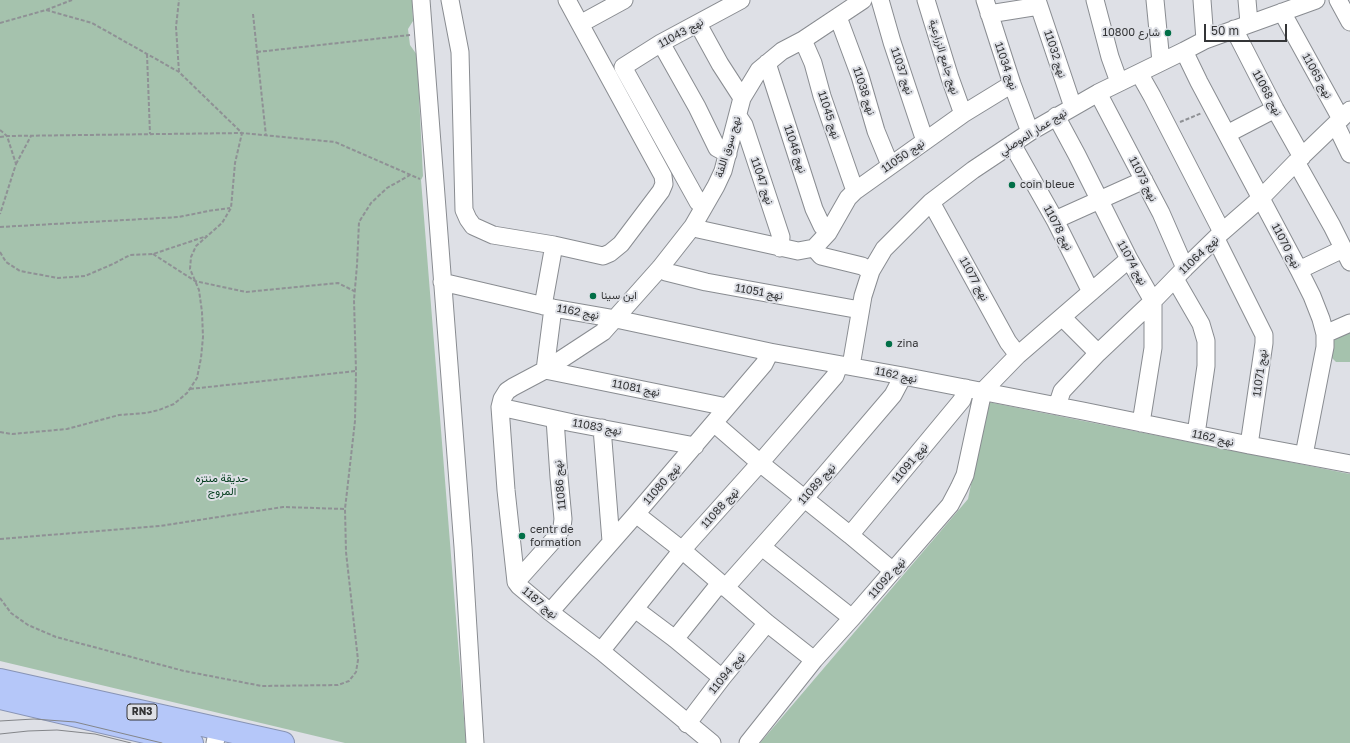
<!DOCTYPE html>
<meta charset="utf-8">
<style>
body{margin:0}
#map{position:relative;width:1350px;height:743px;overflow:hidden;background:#dee0e6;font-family:"Golos Text",sans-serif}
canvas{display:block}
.scale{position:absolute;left:1204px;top:24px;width:83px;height:18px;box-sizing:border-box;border:2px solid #343537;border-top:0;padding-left:5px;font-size:12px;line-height:14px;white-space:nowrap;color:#343537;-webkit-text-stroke:3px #dee0e6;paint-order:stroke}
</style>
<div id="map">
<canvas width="1350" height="743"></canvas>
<div class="scale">50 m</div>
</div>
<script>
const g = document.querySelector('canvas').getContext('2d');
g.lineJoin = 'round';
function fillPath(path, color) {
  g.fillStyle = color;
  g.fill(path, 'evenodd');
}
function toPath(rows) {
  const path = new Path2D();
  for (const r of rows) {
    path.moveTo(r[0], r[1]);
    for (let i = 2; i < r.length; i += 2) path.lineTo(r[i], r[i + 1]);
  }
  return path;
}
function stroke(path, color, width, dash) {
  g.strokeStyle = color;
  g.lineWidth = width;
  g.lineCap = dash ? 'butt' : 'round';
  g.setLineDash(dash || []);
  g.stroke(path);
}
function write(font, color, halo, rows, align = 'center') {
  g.font = font + ' "Golos Text",Vazirmatn,sans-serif';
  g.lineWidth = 4;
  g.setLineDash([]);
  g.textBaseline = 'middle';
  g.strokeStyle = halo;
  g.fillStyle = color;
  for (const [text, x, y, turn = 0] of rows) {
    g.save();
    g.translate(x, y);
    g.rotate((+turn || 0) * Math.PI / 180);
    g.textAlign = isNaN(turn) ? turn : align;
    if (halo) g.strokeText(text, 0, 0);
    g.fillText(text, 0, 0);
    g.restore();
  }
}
fillPath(toPath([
 [0,0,412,0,413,21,408,29,410,45,417,55,423,176,421,180,466,743,345,743,0,661],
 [1350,329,1350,362,1336,362,1332,358,1331,340],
 [988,402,1350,474,1350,743,760,743,968,499]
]), '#a5c2ad');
const minor = toPath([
 [421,0,463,547,475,743],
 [450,0,460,52,464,210,468,219,473,226,493,235,554,245,603,256,610,253,621,244,661,191,664,184,663,176,580,24,624,0],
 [567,0,580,24],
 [880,0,892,42,925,141],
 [926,0,950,78,963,114],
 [985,0,1012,84,1030,132],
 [1037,0,1073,107],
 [1095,0,1110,57,1119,82],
 [1155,0,1161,62],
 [1202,0,1205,40],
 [1247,0,1249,23],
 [1338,0,1350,22],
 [1282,12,1341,119],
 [989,14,1039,6],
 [838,17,860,76,876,131,890,165],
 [698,24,720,64,742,98],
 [1234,29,1275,109,1302,157],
 [803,40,813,63,822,96,855,191],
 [661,43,697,107,717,148,728,154],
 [1184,51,1199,82,1299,270,1312,296,1321,319,1325,334,1325,347,1304,455],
 [767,63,814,209,822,226,828,233],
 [1139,73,1152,96,1222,232],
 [1098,93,1161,213,1185,268],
 [738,116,744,125,781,237,780,248],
 [1056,116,1077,155,1129,259,1153,301,1153,348,1141,423],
 [1336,125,1350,154],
 [1227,134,1275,109],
 [1012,144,1055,220,1091,292],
 [1296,162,1332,226,1350,262],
 [931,202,1008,342,1018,355],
 [704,207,698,202,623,67,661,43,741,0],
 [1055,220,1144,180],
 [693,226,698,229,798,251,814,248,821,256,862,266,871,271],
 [1216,239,1264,335,1264,343,1249,445],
 [814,248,828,233,848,198,855,191,963,114,1012,84],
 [660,268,666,272,706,282,860,310],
 [1299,270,1343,249],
 [1175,279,1201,324,1206,341,1206,366,1196,434],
 [442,282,553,308,616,319,770,352,903,376,1083,411,1249,445,1350,464],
 [543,306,554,245],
 [553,308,545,370,727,407],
 [1062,317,1098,353],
 [1325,334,1350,323],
 [851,366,863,296,871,271,884,249,931,202,973,170,1030,132,1098,93,1184,51,1205,40,1316,0],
 [1057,406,1062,391,1098,353,1153,301,1185,268,1222,232,1261,198,1296,162,1350,110],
 [500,407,573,423,695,446],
 [714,423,760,463,850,535,893,571],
 [602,428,611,541],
 [636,514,682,550,767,623,814,660],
 [850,535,962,400,966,388],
 [762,547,852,618],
 [516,582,558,535,562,527,563,519,559,477,555,419],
 [725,588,805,498,893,395,903,376],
 [635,609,675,639,722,678],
 [550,612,636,514,764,364,770,352],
 [675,639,720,583],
 [601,651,682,550,760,463,835,376,839,365],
 [687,724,722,678,767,623],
 [215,743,218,729],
 [712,743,601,651,550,612,519,586,516,582,506,490,500,407,502,399,507,391,513,387,545,370,603,332,660,268,693,226,716,186,723,171,742,98,759,70,782,51,803,40,863,0],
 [748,743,814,660,852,618,950,505,959,488,965,475,983,391,1018,355,1129,259]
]);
const highway = toPath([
 [0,680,283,743],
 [0,698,192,743]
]);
stroke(minor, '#898c91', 19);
stroke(highway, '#8894b5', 24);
stroke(toPath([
 [253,14,266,136],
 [0,23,46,10,72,0],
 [257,52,410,35],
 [147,54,150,134],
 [179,72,176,27,179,0],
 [1180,122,1202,113],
 [0,130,7,136,16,164,0,214],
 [0,137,7,136,242,133,335,142,420,179],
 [16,164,31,136],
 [0,227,179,217,208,211,230,208],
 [0,252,6,262,20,271,58,278,85,276,113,264,130,255,153,254,207,236],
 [153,254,195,281,246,292,338,283,354,291],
 [190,389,356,371],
 [0,432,12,434,67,429,119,415,146,413,159,410,174,404,187,393,197,378,201,358,203,337,202,312,199,290,190,269,191,257,196,246,222,223,231,208,235,163,242,133,179,72,92,23,46,10],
 [0,539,160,526,283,507,345,509],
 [0,598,11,613,28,625,56,637,184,671,262,686,338,685,349,681,356,672,358,660,346,552,345,509,355,421,356,371,354,300,357,265,359,222,371,203,387,188,410,175]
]), '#8f9195', 2, [4, 2]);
stroke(minor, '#fff', 17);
stroke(highway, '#b5c7f9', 22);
stroke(toPath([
 [0,721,34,719,75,722,162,743],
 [0,734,28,731,57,730,95,734,131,743]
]), '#838589', 1);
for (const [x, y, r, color] of [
 [1168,33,4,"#016f47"],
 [1012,185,4,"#016f47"],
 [593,296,4,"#016f47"],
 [889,344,4,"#016f47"],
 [522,536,4,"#016f47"]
]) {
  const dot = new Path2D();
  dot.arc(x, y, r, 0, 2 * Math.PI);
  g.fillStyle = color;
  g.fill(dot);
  stroke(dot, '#dee0e6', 1.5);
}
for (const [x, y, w] of [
 [142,712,30]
]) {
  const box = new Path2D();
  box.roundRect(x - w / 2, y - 8, w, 16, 3);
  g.fillStyle = '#dee0e6';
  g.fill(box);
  stroke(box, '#343537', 1);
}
write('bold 10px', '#343537', null, [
 ["RN3",142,712]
]);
write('11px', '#343537', '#dee0e6', [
 ["نهج 11043",681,33,-29],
 ["نهج 11032",1055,54,72],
 ["نهج جامع الزرارعية",944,57,73],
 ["نهج 11034",1006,66,71],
 ["نهج 11037",902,71,71],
 ["نهج 11065",1317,76,61],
 ["نهج 11038",864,91,72],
 ["نهج 11068",1267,93,62],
 ["نهج 11045",829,115,72],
 ["نهج عمار الموصلي",1033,132,-32],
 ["نهج سوق اللفة",728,147,-73],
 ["نهج 11046",795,149,72],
 ["نهج 11050",903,156,-35],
 ["نهج 11073",1143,179,63],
 ["نهج 11047",762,181,71],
 ["نهج 11078",1058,228,62],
 ["نهج 11070",1286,246,62],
 ["نهج 11064",1199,255,-44],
 ["نهج 11074",1132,263,61],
 ["نهج 11077",974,279,61],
 ["نهج 11051",759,292,10],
 ["نهج 1162",578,312,10],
 ["نهج 11071",1260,373,-82],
 ["نهج 1162",896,375,11],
 ["نهج 11081",636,388,11],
 ["نهج 11083",597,427,10],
 ["نهج 1162",1213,438,12],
 ["نهج 11091",910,463,-50],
 ["نهج 11080",662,484,-49],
 ["نهج 11089",817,484,-49],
 ["نهج 11086",560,485,-95],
 ["نهج 11088",720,508,-48],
 ["نهج 11092",887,578,-49],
 ["نهج 1187",540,603,40],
 ["نهج 11094",727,673,-51]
]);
write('11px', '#343537', '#dee0e6', [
 ["10800 شارع",1160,33,"right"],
 ["coin bleue",1020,185],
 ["ابن سينا",601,296],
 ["zina",897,344],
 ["centr de",530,530],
 ["formation",530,543]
], 'left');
write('11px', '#003b1b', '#dee0e6', [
 ["حديقة منتزه",222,479],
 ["المروج",222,492]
]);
</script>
